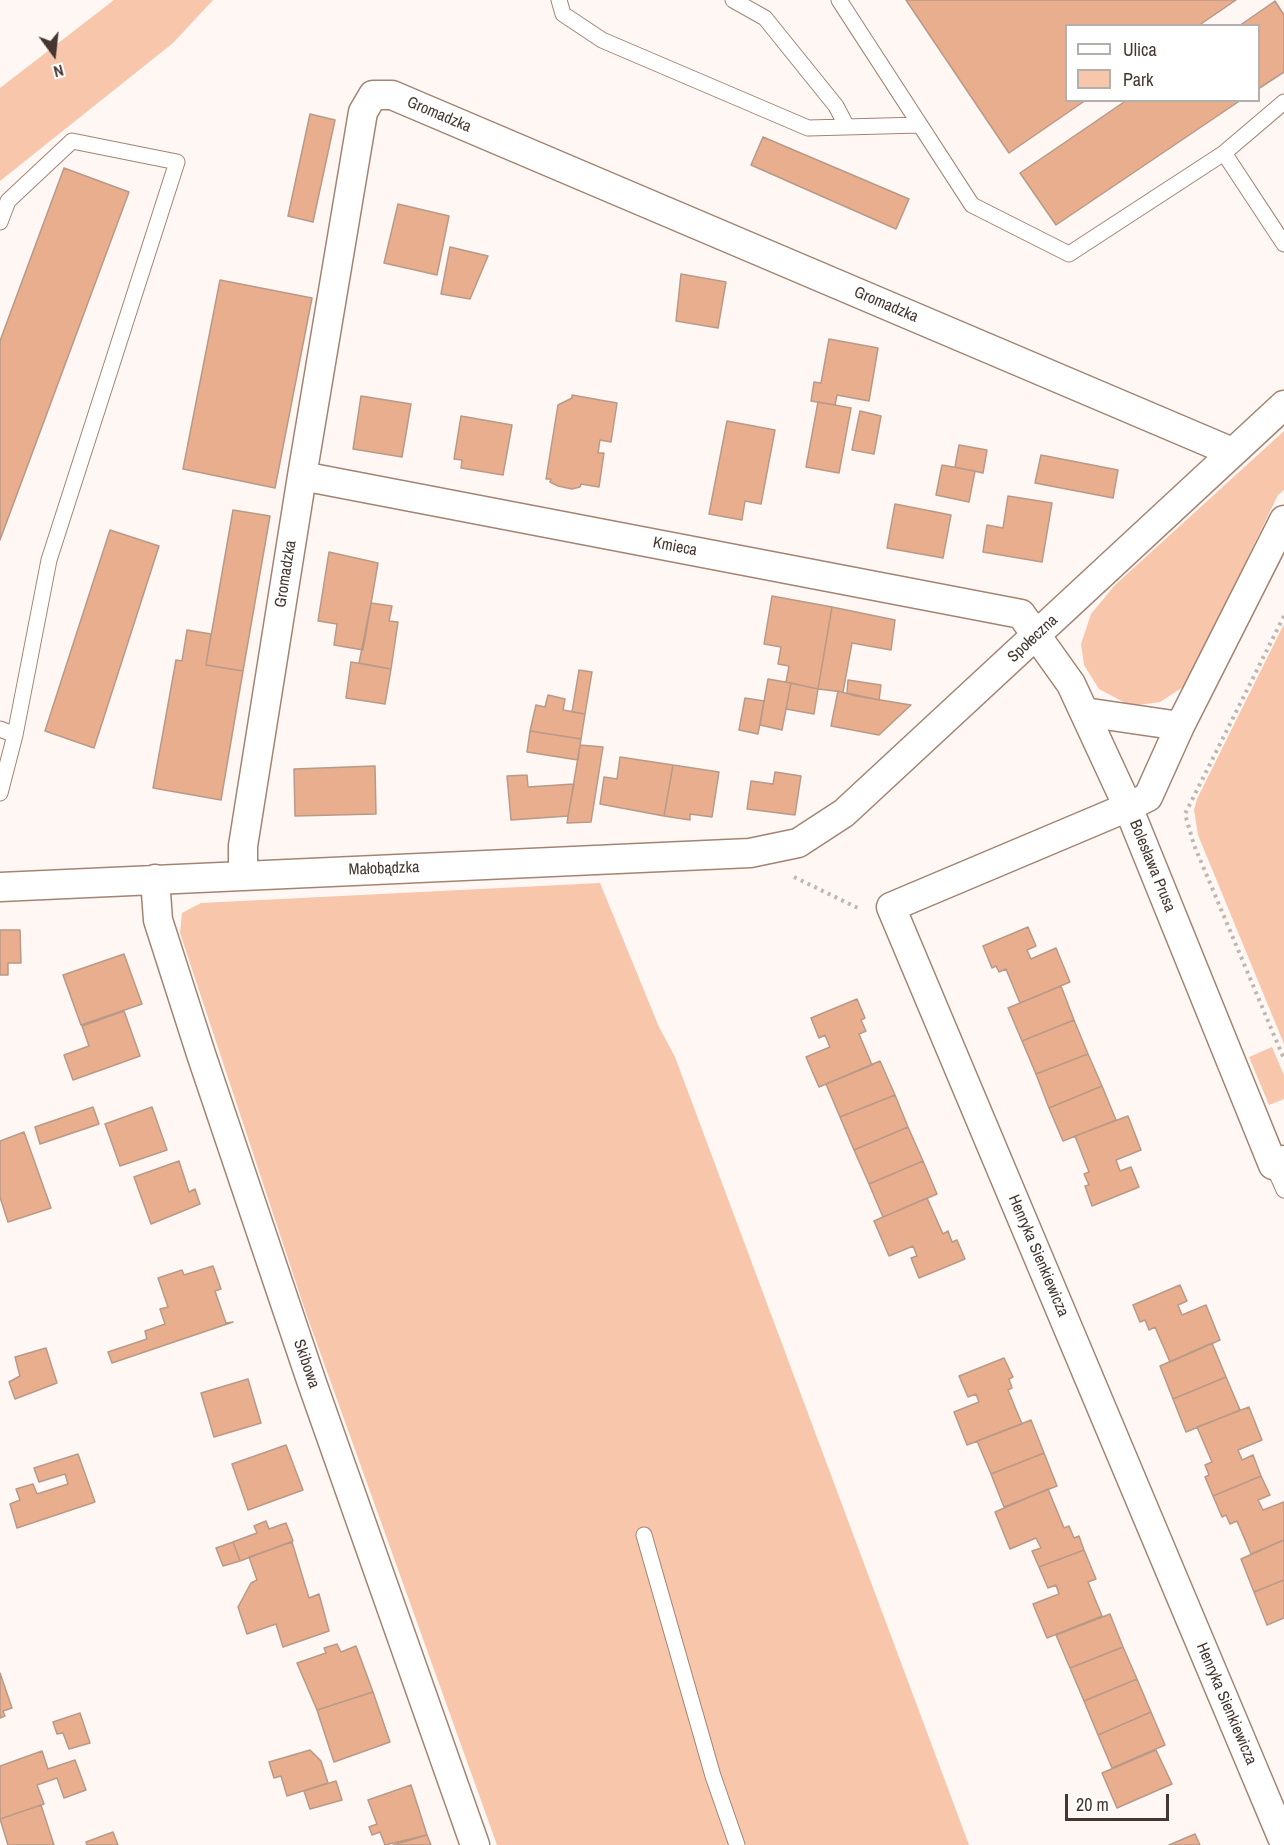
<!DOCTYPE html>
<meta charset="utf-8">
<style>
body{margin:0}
#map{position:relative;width:1284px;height:1845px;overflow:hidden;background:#fef7f3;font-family:"Archivo Narrow",sans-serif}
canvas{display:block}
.legend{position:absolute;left:1065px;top:24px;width:195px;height:78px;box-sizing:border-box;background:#fff;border:2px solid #b5afac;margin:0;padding:8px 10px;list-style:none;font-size:18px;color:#453730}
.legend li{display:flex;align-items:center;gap:12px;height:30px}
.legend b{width:30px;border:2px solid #b5afac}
.north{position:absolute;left:24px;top:24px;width:60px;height:60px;-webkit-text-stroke:4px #fff;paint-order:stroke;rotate:165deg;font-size:16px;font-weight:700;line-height:24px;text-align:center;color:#453730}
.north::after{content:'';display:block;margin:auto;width:21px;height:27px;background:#453730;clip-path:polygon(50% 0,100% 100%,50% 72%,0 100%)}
.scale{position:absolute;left:1065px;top:1794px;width:104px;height:27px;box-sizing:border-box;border:3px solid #453730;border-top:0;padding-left:8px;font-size:18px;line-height:21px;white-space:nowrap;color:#453730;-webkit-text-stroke:4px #fff;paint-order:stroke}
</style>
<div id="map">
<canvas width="1284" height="1845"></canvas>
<ul class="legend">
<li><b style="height:8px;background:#fff"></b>Ulica</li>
<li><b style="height:16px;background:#f7c6ab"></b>Park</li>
</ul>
<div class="north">N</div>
<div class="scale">20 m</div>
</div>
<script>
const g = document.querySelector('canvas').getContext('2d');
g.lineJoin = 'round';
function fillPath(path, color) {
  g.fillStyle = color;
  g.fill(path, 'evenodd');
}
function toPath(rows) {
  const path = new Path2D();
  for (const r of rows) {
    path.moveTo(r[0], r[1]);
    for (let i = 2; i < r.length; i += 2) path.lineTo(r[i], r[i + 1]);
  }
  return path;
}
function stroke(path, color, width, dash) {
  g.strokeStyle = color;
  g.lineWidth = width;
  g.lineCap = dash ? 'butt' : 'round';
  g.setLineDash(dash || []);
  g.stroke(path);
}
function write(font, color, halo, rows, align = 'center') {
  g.font = font + ' "Archivo Narrow",sans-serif';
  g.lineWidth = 4.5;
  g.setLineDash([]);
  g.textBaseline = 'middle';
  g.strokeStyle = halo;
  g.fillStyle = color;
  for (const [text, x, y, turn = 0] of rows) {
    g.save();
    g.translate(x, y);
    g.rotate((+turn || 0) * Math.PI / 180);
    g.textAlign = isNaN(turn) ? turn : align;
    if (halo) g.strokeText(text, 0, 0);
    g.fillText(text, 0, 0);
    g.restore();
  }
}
fillPath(toPath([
 [114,0,213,0,173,43,0,181,0,88],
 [1284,431,1284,490,1278,495,1186,685,1160,702,1131,706,1099,689,1084,665,1081,644,1091,614,1115,585],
 [1284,624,1284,1044,1198,835,1194,810,1197,799],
 [600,883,659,1027,675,1057,969,1845,497,1845,307,1316,180,933,182,913,201,903],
 [1272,1047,1284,1075,1284,1099,1269,1105,1249,1057]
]), '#f7c6ab');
const building = toPath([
 [906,0,1236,0,1198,26,1066,26,1066,100,1086,100,1009,153,906,0],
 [1275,1,1284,15,1284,72,1258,89,1258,26,1239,26,1275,1],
 [1127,100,1241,100,1056,225,1020,173,1127,100],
 [310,114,335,120,313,222,288,216,310,114],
 [763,137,909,199,896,229,751,165,763,137],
 [64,168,129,192,0,540,0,341,64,168],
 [398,204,449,216,437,275,384,263,398,204],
 [450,247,488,256,470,299,441,294,450,247],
 [681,274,726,282,718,328,676,321,681,274],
 [220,280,312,298,275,488,183,469,220,280],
 [829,339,878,348,869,401,837,395,835,405,811,401,814,382,821,383,829,339],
 [572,395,617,403,611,442,600,440,598,453,604,453,599,487,581,484,580,487,572,489,558,486,550,482,551,479,546,479,558,405,572,398,572,395],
 [361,396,411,404,402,457,353,449,361,396],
 [818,402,851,408,839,473,806,467,818,402],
 [860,411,881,416,874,454,852,450,860,411],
 [461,416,512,425,503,475,461,468,462,460,454,459,461,416],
 [727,421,775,430,761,504,745,501,742,520,709,514,727,421],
 [959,445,987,450,983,473,955,467,959,445],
 [1041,455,1118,470,1113,498,1035,483,1041,455],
 [942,465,975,471,969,502,936,495,942,465],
 [1008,496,1052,503,1042,562,983,552,987,525,1003,528,1008,496],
 [895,504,951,515,943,558,887,548,895,504],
 [233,510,270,516,243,671,206,665,233,510],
 [110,530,159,546,94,748,45,731,110,530],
 [329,552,378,563,363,650,334,645,337,624,318,621,329,552],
 [772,596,832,607,818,689,786,682,789,666,778,664,781,647,764,644,772,596],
 [371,603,392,606,389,621,398,622,391,669,359,663,371,603],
 [832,607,895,620,891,650,852,643,843,692,818,689,832,607],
 [187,630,211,634,206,665,243,671,221,800,153,788,176,660,182,661,187,630],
 [351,662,391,669,385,704,346,698,351,662],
 [579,670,592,672,585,714,572,712,579,670],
 [768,679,791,683,782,730,760,725,768,679],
 [848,680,881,685,879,700,847,693,848,680],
 [791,683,818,689,814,714,786,709,791,683],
 [838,691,856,696,911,705,879,735,831,726,838,691],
 [548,695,565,699,563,710,585,714,581,739,530,731,536,705,545,707,548,695],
 [745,698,764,701,758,734,739,730,745,698],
 [530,731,581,739,578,760,527,752,530,731],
 [580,745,603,747,591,822,567,823,580,745],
 [620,757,673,765,664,816,600,804,604,777,617,779,620,757],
 [673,765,719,772,712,817,690,814,690,820,664,816,673,765],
 [375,766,376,814,295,816,294,769,375,766],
 [775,772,801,776,795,815,747,809,751,781,773,784,775,772],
 [527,775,528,787,574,784,568,816,511,820,507,776,527,775],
 [1028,927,1036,946,1027,950,1031,959,1056,948,1070,982,1020,1003,1006,969,999,972,996,966,992,968,983,946,1028,927],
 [0,930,20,930,21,963,8,963,8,975,0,975,0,930],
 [124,954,142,1004,81,1025,63,975,124,954],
 [1061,986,1074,1020,1022,1041,1008,1008,1061,986],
 [857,999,865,1018,861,1020,866,1031,859,1034,872,1065,819,1087,806,1057,830,1047,825,1035,819,1038,811,1018,857,999],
 [124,1011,140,1056,73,1080,64,1055,89,1046,82,1026,124,1011],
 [1074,1020,1088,1054,1036,1074,1022,1041,1074,1020],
 [1088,1054,1102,1086,1049,1108,1036,1074,1088,1054],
 [880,1061,895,1095,840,1117,826,1084,880,1061],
 [1102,1086,1116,1120,1063,1141,1049,1108,1102,1086],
 [895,1095,908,1127,854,1150,840,1117,895,1095],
 [93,1107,99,1124,40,1144,35,1127,93,1107],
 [152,1107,167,1150,120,1166,105,1124,152,1107],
 [1128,1116,1141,1150,1116,1160,1120,1171,1131,1167,1139,1187,1092,1206,1085,1186,1089,1185,1084,1174,1089,1172,1075,1136,1128,1116],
 [908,1127,923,1161,869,1184,854,1150,908,1127],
 [24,1132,51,1208,8,1222,0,1197,0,1141,24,1132],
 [179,1161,189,1192,195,1189,200,1204,151,1224,134,1177,179,1161],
 [923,1161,937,1194,883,1217,869,1184,923,1161],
 [927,1198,943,1234,948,1231,952,1242,957,1240,965,1259,919,1278,911,1258,917,1256,913,1246,889,1256,874,1221,927,1198],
 [213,1266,221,1289,215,1291,226,1323,233,1322,112,1363,108,1352,147,1339,145,1331,165,1324,160,1309,168,1307,158,1278,182,1270,184,1275,213,1266],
 [1180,1285,1187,1301,1178,1305,1182,1315,1206,1305,1220,1340,1170,1362,1155,1327,1149,1330,1145,1320,1140,1322,1133,1305,1180,1285],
 [1212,1343,1226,1377,1173,1399,1160,1366,1212,1343],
 [46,1348,57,1383,15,1399,9,1382,20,1376,15,1357,46,1348],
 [1004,1358,1013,1377,1009,1379,1012,1388,1008,1390,1022,1424,967,1445,954,1412,979,1402,976,1394,968,1397,959,1376,1004,1358],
 [1226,1377,1240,1410,1186,1432,1173,1399,1226,1377],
 [248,1379,261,1423,214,1437,201,1393,248,1379],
 [1249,1407,1262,1440,1238,1450,1242,1460,1253,1455,1261,1476,1213,1496,1205,1477,1209,1475,1205,1465,1212,1462,1197,1427,1249,1407],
 [1031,1420,1044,1453,991,1474,977,1441,1031,1420],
 [286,1445,303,1490,248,1510,232,1464,286,1445],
 [1044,1453,1057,1486,1004,1507,991,1474,1044,1453],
 [78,1454,95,1502,17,1528,10,1504,20,1500,16,1489,33,1484,37,1494,68,1484,65,1474,39,1482,34,1468,78,1454],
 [1261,1476,1270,1495,1258,1500,1263,1510,1284,1502,1284,1540,1251,1554,1237,1521,1230,1524,1226,1515,1222,1517,1213,1496,1261,1476],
 [1048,1489,1064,1528,1069,1526,1074,1538,1079,1536,1084,1550,1039,1567,1032,1551,1041,1548,1036,1538,1010,1549,995,1512,1048,1489],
 [266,1521,269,1529,286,1523,293,1541,240,1561,233,1542,257,1533,254,1526,266,1521],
 [1284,1540,1284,1580,1254,1592,1241,1559,1284,1540],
 [233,1542,240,1561,223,1566,216,1548,233,1542],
 [292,1542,309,1598,319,1594,329,1631,283,1647,276,1624,247,1634,238,1607,251,1583,257,1580,249,1557,292,1542],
 [1084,1550,1096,1579,1088,1582,1102,1616,1047,1638,1033,1604,1059,1594,1056,1585,1048,1588,1039,1567,1084,1550],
 [1284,1580,1284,1618,1267,1625,1254,1592,1284,1580],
 [1110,1614,1123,1647,1070,1668,1056,1635,1110,1614],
 [337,1644,341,1652,356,1646,373,1692,317,1710,297,1663,326,1653,324,1648,337,1644],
 [1123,1647,1137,1679,1084,1701,1070,1668,1123,1647],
 [0,1673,12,1708,3,1711,5,1716,0,1718,0,1673],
 [1137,1679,1151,1712,1098,1735,1084,1701,1137,1679],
 [373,1692,390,1742,334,1762,317,1710,373,1692],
 [1151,1712,1165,1745,1112,1768,1098,1735,1151,1712],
 [80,1713,90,1743,69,1749,63,1733,57,1734,53,1722,80,1713],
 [310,1750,321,1761,328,1783,287,1796,281,1776,274,1778,269,1762,310,1750],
 [1156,1750,1172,1784,1117,1808,1102,1773,1156,1750],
 [42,1751,48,1769,75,1760,86,1790,64,1798,57,1778,37,1785,44,1804,0,1819,0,1766,42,1751],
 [336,1781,342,1800,310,1809,304,1791,336,1781],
 [411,1785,427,1835,385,1845,380,1832,372,1835,369,1827,377,1824,368,1800,411,1785],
 [41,1805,54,1845,8,1845,0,1819,41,1805],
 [113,1832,118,1845,87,1845,86,1842,113,1832],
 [1195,1834,1200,1845,1169,1845,1195,1834],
 [427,1835,431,1845,393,1845,427,1835]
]);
fillPath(building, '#e9ae8d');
stroke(building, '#b99988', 1.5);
const service = toPath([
 [559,0,563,14,602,40,808,128,920,125],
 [733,0,765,18,836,106,847,127],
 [839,0,972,205,1069,254,1224,153,1284,102],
 [1224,153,1284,244],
 [0,222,8,201,72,141,177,162,49,560,15,735,0,793],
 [0,729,15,735],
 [1273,1165,1284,1190],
 [644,1535,713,1776,737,1845]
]);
const minor = toPath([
 [302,476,1021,614,1071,684,1128,807,891,907,1284,1842],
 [1284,520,1180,726,1148,797,1128,807,1273,1165,1284,1160],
 [1084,712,1180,726],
 [243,875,243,846,302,476,363,112,373,95,392,95,1232,452],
 [155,879,158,920,201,1054,312,1383,475,1845],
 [0,887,750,853,798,843,844,813,1284,405]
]);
stroke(service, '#a38473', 17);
stroke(minor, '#a38473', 31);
stroke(toPath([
 [1284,616,1185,814,1194,845,1284,1059],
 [794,877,860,909]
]), '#c0b7b2', 4, [3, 4.5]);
stroke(service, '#fff', 15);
stroke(minor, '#fff', 28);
write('16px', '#453730', '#fff', [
 ["Gromadzka",439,115,23],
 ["Gromadzka",886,305,23],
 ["Kmieca",675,547,11],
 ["Gromadzka",286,574,-81],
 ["Społeczna",1033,639,-43],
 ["Bolesława Prusa",1152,866,68],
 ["Małobądzka",384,869,-2],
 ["Henryka Sienkiewicza",1038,1256,67],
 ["Skibowa",306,1364,71],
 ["Henryka Sienkiewicza",1226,1704,67]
]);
</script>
